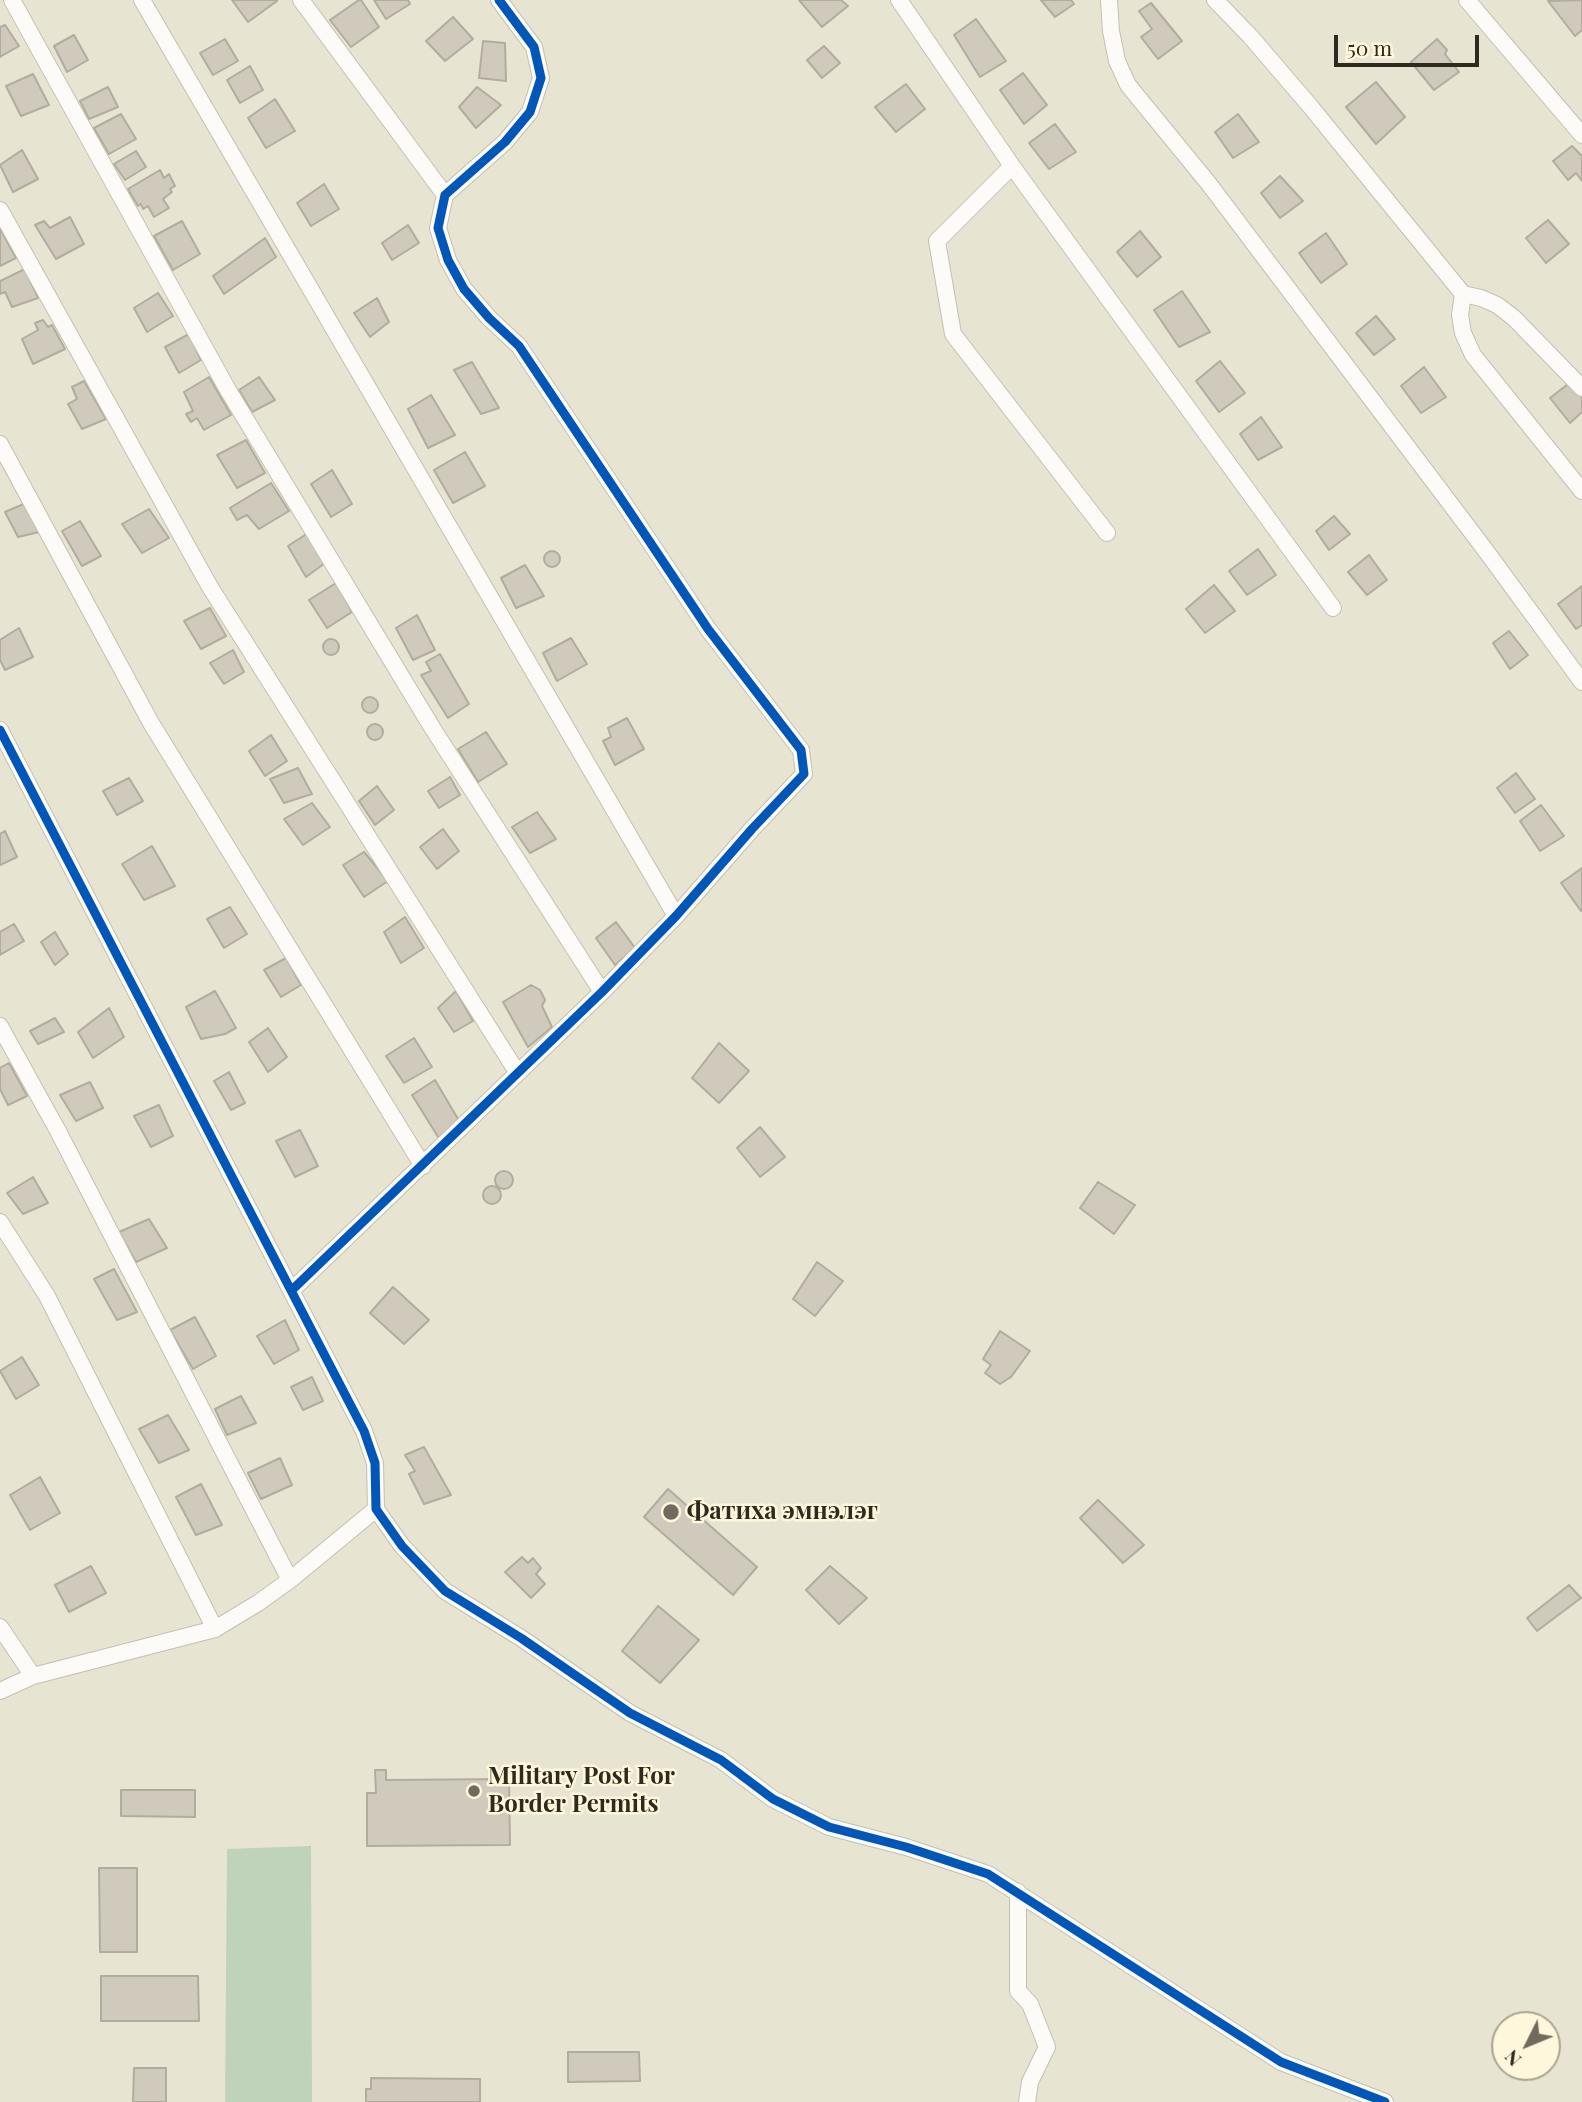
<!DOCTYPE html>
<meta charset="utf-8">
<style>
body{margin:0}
#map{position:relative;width:1582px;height:2102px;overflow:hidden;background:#e8e4d2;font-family:"Playfair Display",serif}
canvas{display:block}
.north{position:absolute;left:1491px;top:2011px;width:70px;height:70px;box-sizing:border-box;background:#fef7dc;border:2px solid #aba590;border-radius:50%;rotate:227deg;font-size:19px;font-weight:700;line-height:28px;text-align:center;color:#2e2a1e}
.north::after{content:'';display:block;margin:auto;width:24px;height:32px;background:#6f6b5d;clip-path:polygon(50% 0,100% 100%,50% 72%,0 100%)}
.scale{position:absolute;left:1334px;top:35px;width:145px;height:32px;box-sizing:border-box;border:4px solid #2e2a1e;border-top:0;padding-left:9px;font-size:21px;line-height:24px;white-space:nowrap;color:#2e2a1e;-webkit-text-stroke:5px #fef7dc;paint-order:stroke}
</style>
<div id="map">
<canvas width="1582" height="2102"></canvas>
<div class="north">N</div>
<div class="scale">50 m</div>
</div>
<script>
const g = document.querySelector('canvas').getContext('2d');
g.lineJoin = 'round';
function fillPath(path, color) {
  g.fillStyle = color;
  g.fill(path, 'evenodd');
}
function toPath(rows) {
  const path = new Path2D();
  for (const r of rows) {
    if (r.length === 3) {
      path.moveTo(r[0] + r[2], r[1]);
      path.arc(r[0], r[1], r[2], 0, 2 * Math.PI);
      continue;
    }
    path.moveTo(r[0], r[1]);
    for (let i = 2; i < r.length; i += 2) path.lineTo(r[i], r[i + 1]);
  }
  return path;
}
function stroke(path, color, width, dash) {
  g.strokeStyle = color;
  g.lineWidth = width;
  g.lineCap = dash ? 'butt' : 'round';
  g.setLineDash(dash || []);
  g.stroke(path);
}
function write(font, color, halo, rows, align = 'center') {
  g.font = font + ' "Playfair Display",serif';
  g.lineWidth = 5;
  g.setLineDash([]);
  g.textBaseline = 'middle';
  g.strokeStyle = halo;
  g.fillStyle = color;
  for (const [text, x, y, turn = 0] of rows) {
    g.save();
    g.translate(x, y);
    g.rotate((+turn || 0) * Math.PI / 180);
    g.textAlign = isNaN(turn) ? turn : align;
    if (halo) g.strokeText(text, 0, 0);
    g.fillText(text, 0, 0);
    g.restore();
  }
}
fillPath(toPath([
 [311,1846,312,2102,225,2102,227,1849]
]), '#bed3ba');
const building = toPath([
 [232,0,277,0,277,1,248,22,232,0],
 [359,0,361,0,379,27,351,47,330,20,359,0],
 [374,0,408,0,410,4,386,19,374,0],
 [799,0,841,0,848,6,822,27,799,0],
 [1041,0,1071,0,1074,4,1055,17,1041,0],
 [1582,0,1582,30,1575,36,1548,1,1582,0],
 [1151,3,1182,41,1158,59,1141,37,1152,29,1139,11,1151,3],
 [453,17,473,39,445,61,426,41,453,17],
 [976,19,1006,61,980,77,954,35,976,19],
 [5,25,19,46,0,57,0,27,5,25],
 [74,35,88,60,67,72,54,46,74,35],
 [225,39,238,61,213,75,200,53,225,39],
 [1437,39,1447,50,1445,54,1459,72,1434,90,1411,62,1437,39],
 [483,41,505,43,506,81,479,78,483,41],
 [824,46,840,63,822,78,807,60,824,46],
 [250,66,263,90,240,103,227,80,250,66],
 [1023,73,1047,105,1024,124,1000,90,1023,73],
 [33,74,49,105,21,116,6,86,33,74],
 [1376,82,1405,117,1376,144,1346,107,1376,82],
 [906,84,925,109,896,132,875,107,906,84],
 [108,87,118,107,89,119,80,101,108,87],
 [477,87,501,105,476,128,459,107,477,87],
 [275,99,295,131,266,148,248,118,275,99],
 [121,114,136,139,109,154,94,128,121,114],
 [1238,114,1259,142,1233,158,1215,132,1238,114],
 [1055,124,1076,152,1049,169,1029,143,1055,124],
 [1572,146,1582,156,1582,181,1576,173,1568,180,1553,161,1572,146],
 [22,150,38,179,13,192,0,165,22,150],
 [136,151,146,167,125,180,114,164,136,151],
 [160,170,164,178,169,174,175,186,170,189,172,192,163,199,169,208,154,217,148,206,143,209,141,204,138,206,128,189,160,170],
 [1280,176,1303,201,1280,218,1261,193,1280,176],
 [324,184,339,209,311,226,297,203,324,184],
 [70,217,84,244,56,259,35,225,44,221,50,228,70,217],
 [1548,220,1569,244,1546,263,1526,238,1548,220],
 [182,221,200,254,173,270,154,236,182,221],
 [408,225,419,243,392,260,382,243,408,225],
 [0,228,16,258,0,266,0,228],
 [1140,231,1161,257,1137,277,1117,252,1140,231],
 [1326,233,1347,264,1321,283,1299,253,1326,233],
 [265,238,276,257,224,294,213,276,265,238],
 [25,269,38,298,12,307,5,292,0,294,0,281,25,269],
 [1182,291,1210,332,1179,347,1154,310,1182,291],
 [158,293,173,316,147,332,134,308,158,293],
 [377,298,389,322,370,337,354,313,377,298],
 [1376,316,1395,339,1374,355,1356,333,1376,316],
 [43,320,48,327,52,325,65,349,33,364,22,339,38,330,35,323,43,320],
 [189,334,201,360,179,373,165,347,189,334],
 [1220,361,1245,393,1219,412,1196,381,1220,361],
 [472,362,499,408,481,414,454,370,472,362],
 [1424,367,1446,397,1421,413,1401,386,1424,367],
 [209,377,231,415,204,430,197,418,191,422,186,414,193,411,184,392,209,377],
 [259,377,275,400,252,412,239,390,259,377],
 [84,381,106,419,82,429,68,404,77,399,72,387,84,381],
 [1568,384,1582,397,1582,412,1570,423,1550,398,1568,384],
 [431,395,455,435,428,448,408,409,431,395],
 [1261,417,1282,447,1258,460,1240,434,1261,417],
 [246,440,265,473,237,488,217,455,246,440],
 [465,452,485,486,453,503,434,470,465,452],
 [332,470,352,504,331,517,311,484,332,470],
 [271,483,289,511,259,529,247,515,237,520,230,508,271,483],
 [26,503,39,532,18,537,5,512,26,503],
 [149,509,169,538,142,553,122,524,149,509],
 [1334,516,1350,534,1329,550,1316,531,1334,516],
 [80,521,101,556,82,566,62,531,80,521],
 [308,533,325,563,306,577,288,546,308,533],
 [1258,549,1276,575,1247,595,1229,571,1258,549],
 [552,559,8],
 [1369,555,1387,580,1367,595,1348,572,1369,555],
 [525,565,544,596,516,608,501,578,525,565],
 [336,583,352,612,327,628,309,600,336,583],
 [1214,585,1235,611,1205,633,1186,609,1214,585],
 [1582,586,1582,625,1576,629,1558,604,1582,586],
 [210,608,226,636,201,649,184,621,210,608],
 [417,615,435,650,413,660,396,628,417,615],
 [19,628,33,657,5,670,0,660,0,640,19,628],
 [1509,631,1528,655,1510,669,1493,643,1509,631],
 [571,638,587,664,557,681,543,653,571,638],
 [331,647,8],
 [233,650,244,672,224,684,210,663,233,650],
 [440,654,469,704,448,718,421,675,431,671,426,662,440,654],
 [370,705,8],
 [627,718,644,749,615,765,603,741,611,737,608,728,627,718],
 [375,732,8],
 [486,732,507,764,478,782,458,749,486,732],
 [271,735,287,761,265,776,249,751,271,735],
 [298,768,312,794,284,803,270,779,298,768],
 [1516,773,1535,799,1515,813,1497,788,1516,773],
 [450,777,460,795,439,808,428,791,450,777],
 [129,778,143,801,117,815,103,791,129,778],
 [377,786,394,810,375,825,359,801,377,786],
 [312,803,330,827,303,845,284,819,312,803],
 [1541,805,1564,836,1540,851,1520,821,1541,805],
 [537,812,556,839,530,853,512,827,537,812],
 [443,829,459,851,437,869,420,847,443,829],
 [5,831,17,857,0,865,0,834,5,831],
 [152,846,175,886,144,900,122,864,152,846],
 [364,852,388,881,364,897,343,865,364,852],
 [1582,868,1582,910,1581,911,1561,883,1582,868],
 [230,907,247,934,224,948,207,919,230,907],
 [405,917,424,948,401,963,384,932,405,917],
 [616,922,635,948,615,965,596,938,616,922],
 [14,924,24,941,0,955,0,932,14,924],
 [55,932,68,954,55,965,41,942,55,932],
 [286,958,301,985,281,997,264,970,286,958],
 [531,985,540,990,545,1000,542,1006,552,1027,528,1047,503,1002,531,985],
 [215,991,236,1028,225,1034,201,1039,186,1007,215,991],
 [456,991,473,1021,454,1032,438,1008,456,991],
 [109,1008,124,1037,93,1058,78,1032,109,1008],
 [55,1018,64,1032,38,1044,30,1031,55,1018],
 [268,1028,287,1057,268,1072,249,1042,268,1028],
 [414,1038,432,1067,404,1083,386,1056,414,1038],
 [719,1043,749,1071,719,1103,692,1078,719,1043],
 [9,1063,27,1096,8,1105,0,1089,0,1068,9,1063],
 [229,1072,245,1103,231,1110,214,1081,229,1072],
 [435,1080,461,1124,440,1140,412,1095,435,1080],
 [90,1082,103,1108,76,1121,60,1095,90,1082],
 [159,1105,173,1136,151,1147,134,1116,159,1105],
 [760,1127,785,1157,760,1177,737,1148,760,1127],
 [300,1130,318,1166,295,1177,276,1141,300,1130],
 [504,1180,9],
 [33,1177,48,1203,23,1214,7,1193,33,1177],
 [1098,1182,1135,1205,1114,1234,1080,1208,1098,1182],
 [492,1195,9],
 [149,1219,167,1248,136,1262,119,1232,149,1219],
 [817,1262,843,1281,815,1316,793,1299,817,1262],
 [114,1269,137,1312,117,1320,94,1279,114,1269],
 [393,1287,429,1320,404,1344,370,1313,393,1287],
 [195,1317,216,1356,193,1369,170,1330,195,1317],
 [285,1320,299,1350,274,1364,257,1336,285,1320],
 [1000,1331,1030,1351,1011,1377,1000,1384,985,1373,991,1365,983,1359,1000,1331],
 [22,1357,39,1385,16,1399,0,1371,22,1357],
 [312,1377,323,1401,303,1410,291,1387,312,1377],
 [241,1396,256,1423,227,1435,215,1409,241,1396],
 [168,1415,189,1450,159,1463,139,1429,168,1415],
 [424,1447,451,1495,424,1504,409,1474,415,1471,405,1455,424,1447],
 [280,1458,292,1485,261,1499,248,1473,280,1458],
 [40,1477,60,1513,30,1530,10,1495,40,1477],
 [201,1484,222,1525,196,1535,176,1497,201,1484],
 [668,1489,757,1567,733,1595,644,1517,668,1489],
 [1098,1500,1144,1545,1123,1563,1080,1518,1098,1500],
 [522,1557,528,1563,533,1558,541,1568,536,1574,545,1584,531,1598,505,1572,522,1557],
 [91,1566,106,1593,69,1612,55,1585,91,1566],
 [830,1566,867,1598,839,1624,806,1590,830,1566],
 [1569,1585,1581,1598,1537,1631,1527,1618,1569,1585],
 [658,1606,699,1640,660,1683,622,1651,658,1606],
 [375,1770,386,1770,386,1780,509,1779,510,1845,367,1846,367,1793,376,1793,375,1770],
 [121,1790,195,1790,195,1817,121,1816,121,1790],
 [99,1868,137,1868,137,1952,100,1952,99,1868],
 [101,1976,198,1976,199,2021,101,2021,101,1976],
 [568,2052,639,2052,640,2081,568,2082,568,2052],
 [134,2068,166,2068,166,2102,133,2102,134,2068],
 [371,2078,480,2079,480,2102,366,2102,366,2089,371,2089,371,2078]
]);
fillPath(building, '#d0cabd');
stroke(building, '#b2ac9f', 2);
const street = toPath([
 [12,0,228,390,433,729,602,992],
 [142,0,676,916],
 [301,0,445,195],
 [899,0,1012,166,1333,608],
 [1109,0,1111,31,1117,61,1128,85,1209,184,1489,555,1582,682],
 [1215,0,1250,36,1310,106,1463,294,1460,315,1463,333,1473,355,1582,491],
 [1467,0,1582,135],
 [1012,166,937,241,953,334,1107,533],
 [0,210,210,587,517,1072],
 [1463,294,1481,298,1497,305,1514,318,1582,388],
 [0,444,151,723,423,1166],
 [0,730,364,1431,375,1463,376,1509,402,1546,445,1591,521,1638,630,1713,721,1760,773,1799,829,1827,906,1847,988,1874,1281,2062,1385,2102],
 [0,1026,58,1131,290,1580],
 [0,1222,47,1296,215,1629],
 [292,1290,602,992,676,916,752,829,804,774,801,750,708,629,519,346,489,318,464,289,448,260,438,228,445,195,505,142,530,112,541,78,534,47,499,0],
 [0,1627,33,1676],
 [0,1691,33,1676,215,1629,258,1603,290,1580,376,1509],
 [1018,1892,1018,1991,1030,2004,1047,2047,1030,2082,1027,2102]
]);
stroke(street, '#c3c0b2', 18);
stroke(street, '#fcfbf8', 16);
stroke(toPath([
 [0,730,364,1431,375,1463,376,1509,402,1546,445,1591,521,1638,630,1713,721,1760,773,1799,829,1827,906,1847,988,1874,1281,2062,1385,2102],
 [292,1290,602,992,676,916,752,829,804,774,801,750,708,629,519,346,489,318,464,289,448,260,438,228,445,195,505,142,530,112,541,78,534,47,499,0]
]), '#0057b8', 9);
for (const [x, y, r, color] of [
 [671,1512,9,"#6f6b5d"],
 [474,1791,7,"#6f6b5d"]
]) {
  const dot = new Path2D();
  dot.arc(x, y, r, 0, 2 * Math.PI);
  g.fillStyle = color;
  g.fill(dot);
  stroke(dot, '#fef7dc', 2.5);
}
write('bold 24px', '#2e2a1e', '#fef7dc', [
 ["Фатиха эмнэлэг",687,1512],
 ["Military Post For",488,1777],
 ["Border Permits",488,1805]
], 'left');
</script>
